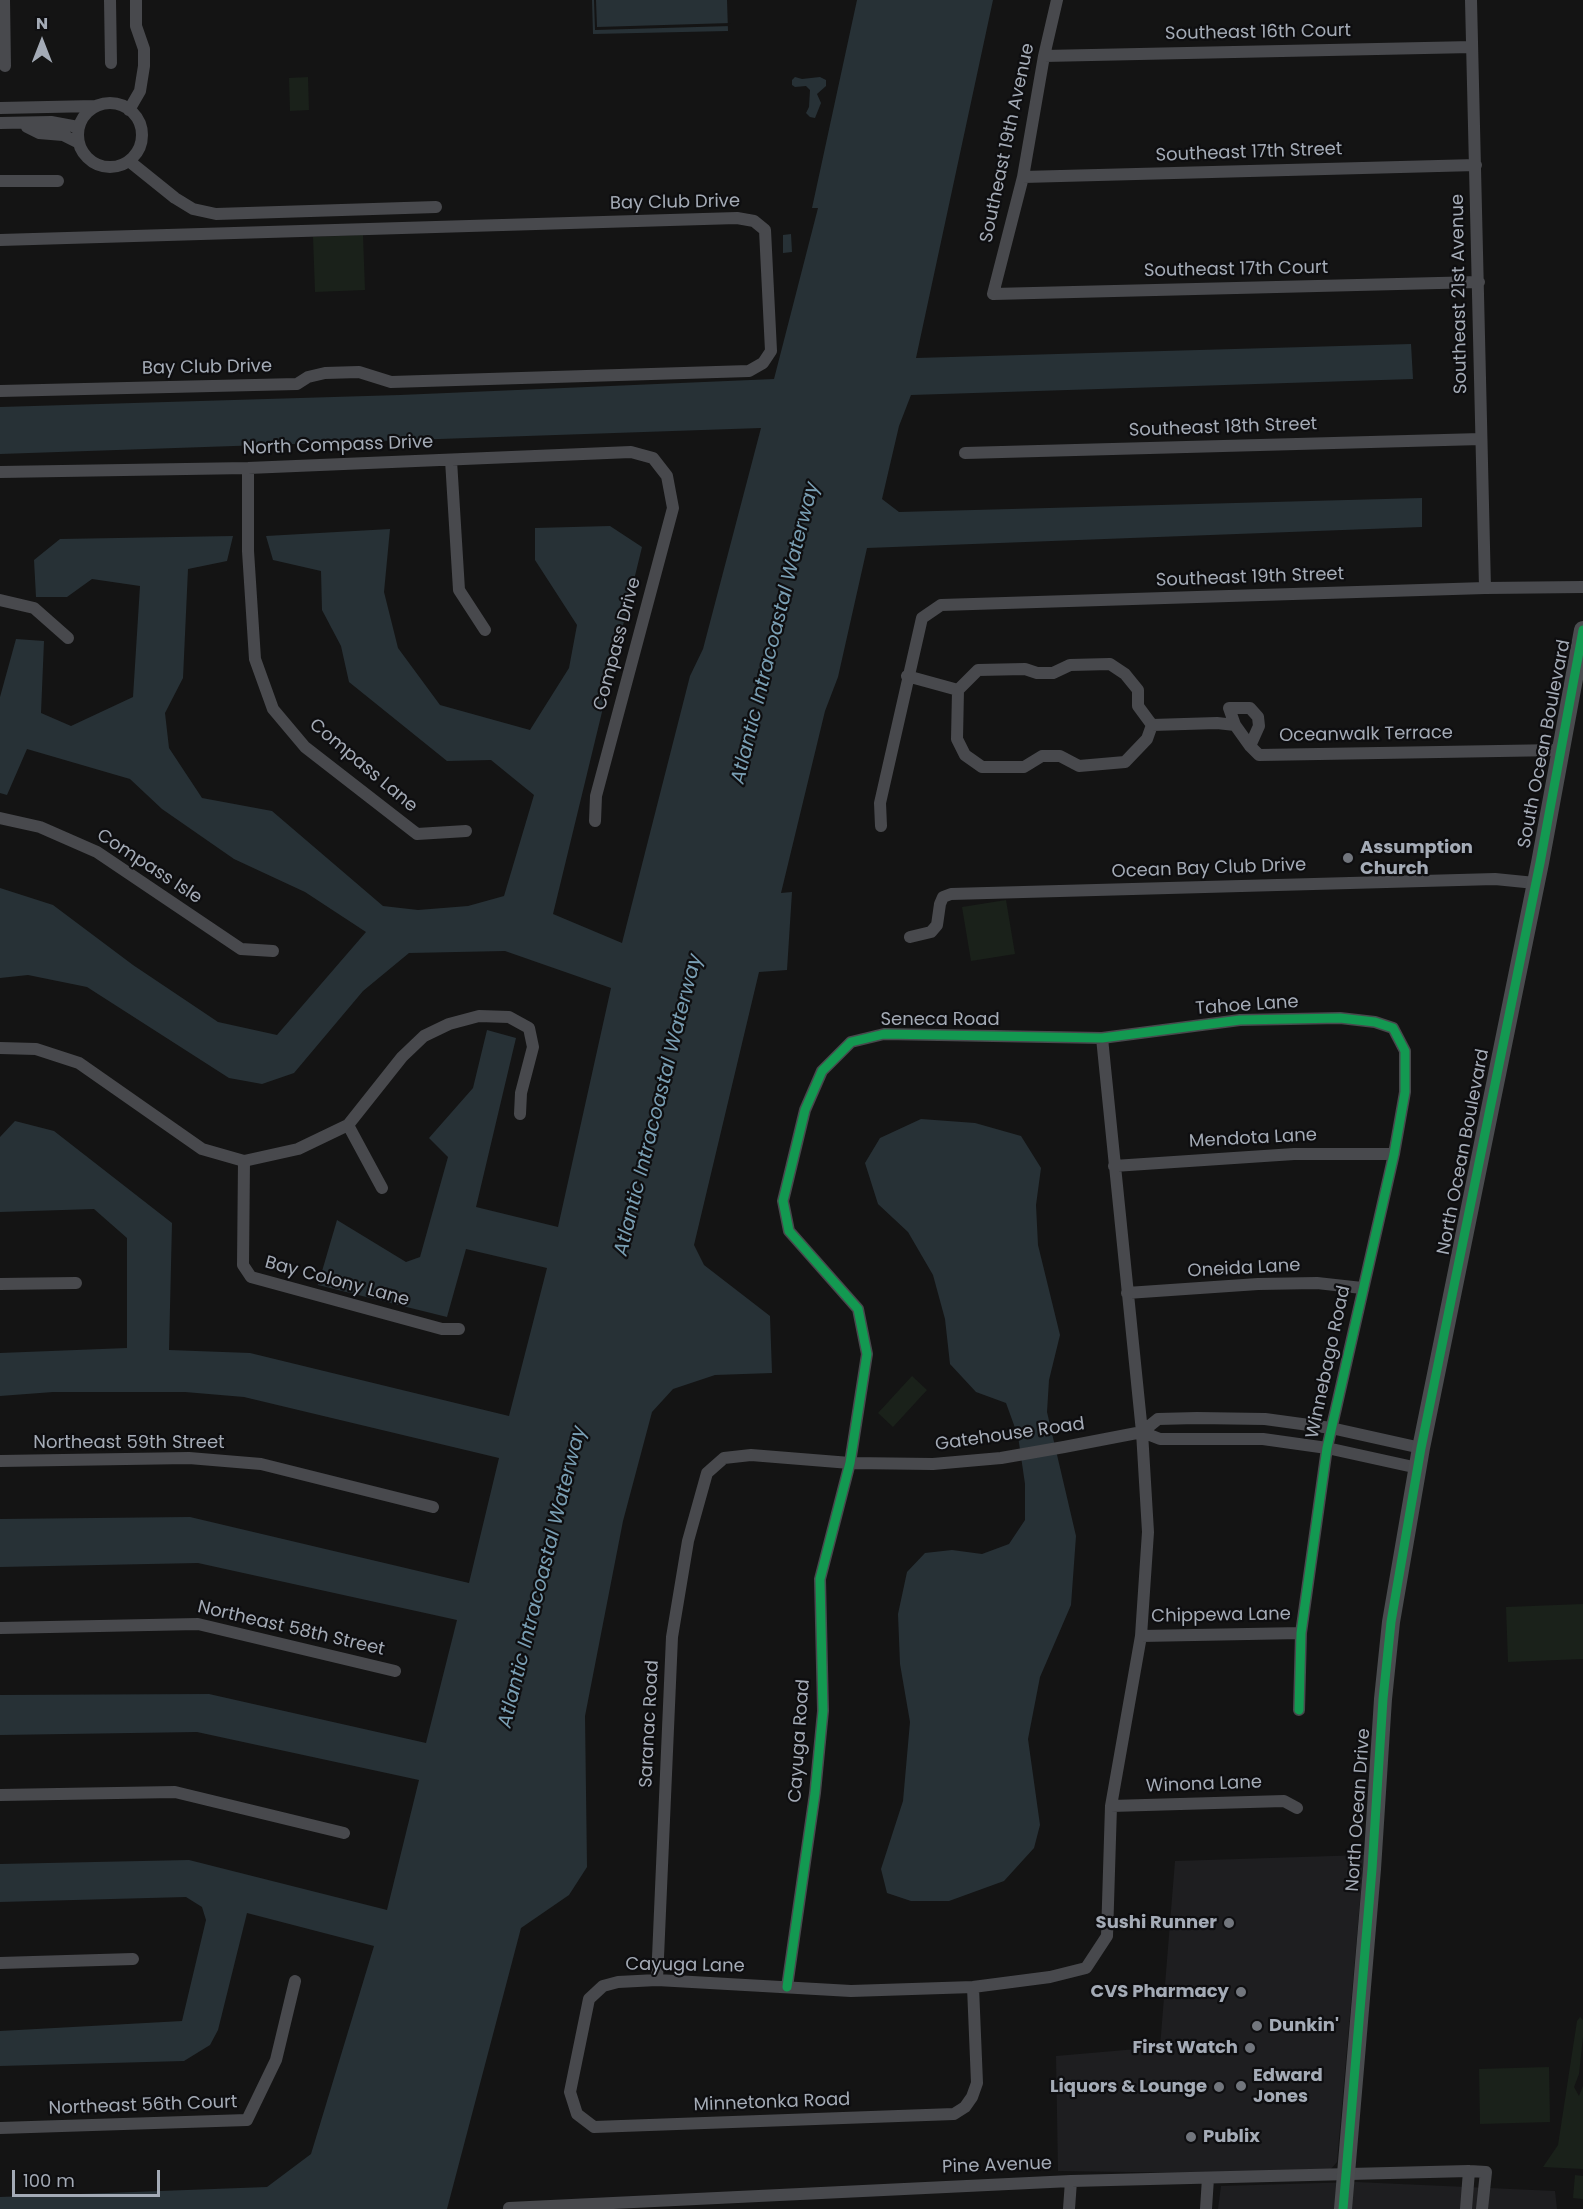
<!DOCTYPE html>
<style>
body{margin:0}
#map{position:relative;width:1583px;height:2209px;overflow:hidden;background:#141414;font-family:Poppins,sans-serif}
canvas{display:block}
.north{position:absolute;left:12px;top:12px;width:60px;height:60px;-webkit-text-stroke:4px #0e0e10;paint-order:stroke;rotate:0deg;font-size:16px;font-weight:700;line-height:24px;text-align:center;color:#a4abb6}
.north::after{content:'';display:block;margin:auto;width:21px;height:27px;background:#a4abb6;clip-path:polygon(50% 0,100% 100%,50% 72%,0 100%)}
.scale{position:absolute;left:12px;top:2170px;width:148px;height:27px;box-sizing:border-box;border:3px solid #a4abb6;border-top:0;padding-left:8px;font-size:18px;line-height:21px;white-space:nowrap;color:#a4abb6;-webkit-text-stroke:4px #0e0e10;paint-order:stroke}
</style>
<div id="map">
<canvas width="1583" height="2209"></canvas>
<div class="north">N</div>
<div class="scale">100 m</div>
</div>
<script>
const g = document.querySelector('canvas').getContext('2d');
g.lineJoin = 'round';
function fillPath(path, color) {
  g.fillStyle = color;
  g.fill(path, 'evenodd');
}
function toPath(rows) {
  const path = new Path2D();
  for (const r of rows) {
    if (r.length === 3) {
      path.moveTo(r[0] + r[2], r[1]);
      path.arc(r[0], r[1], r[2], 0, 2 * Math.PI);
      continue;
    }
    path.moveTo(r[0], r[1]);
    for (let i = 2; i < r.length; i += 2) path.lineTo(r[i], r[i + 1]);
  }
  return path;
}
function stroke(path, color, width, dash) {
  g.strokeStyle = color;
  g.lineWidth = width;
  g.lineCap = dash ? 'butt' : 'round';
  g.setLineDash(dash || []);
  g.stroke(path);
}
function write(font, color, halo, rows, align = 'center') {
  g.font = font + ' Poppins,sans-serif';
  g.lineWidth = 4.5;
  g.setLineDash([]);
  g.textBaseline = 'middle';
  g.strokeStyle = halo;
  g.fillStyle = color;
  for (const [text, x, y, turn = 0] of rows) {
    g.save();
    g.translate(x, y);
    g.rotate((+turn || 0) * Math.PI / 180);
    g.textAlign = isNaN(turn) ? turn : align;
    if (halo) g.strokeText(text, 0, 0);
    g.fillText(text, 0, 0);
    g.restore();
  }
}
fillPath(toPath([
 [1364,1855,1337,2162,1331,2169,1203,2173,1058,2171,1056,2056,1160,2047,1175,1861],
 [1356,2182,1555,2191,1557,2209,1218,2209,1221,2186]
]), '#1e1e20');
fillPath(toPath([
 [308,77,309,110,290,111,289,78],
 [363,235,365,290,315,292,313,237],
 [1006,900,1015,954,971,961,962,907],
 [912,1376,927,1390,893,1427,878,1413],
 [1583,1604,1583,1659,1508,1662,1506,1607],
 [1580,2017,1583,2020,1583,2037,1579,2074,1574,2087,1579,2096,1583,2086,1583,2169,1543,2167,1558,2145,1577,2021],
 [1549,2067,1550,2122,1480,2124,1479,2069],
 [1575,2175,1583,2176,1583,2199,1573,2198]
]), '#1a211a');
fillPath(toPath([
 [592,0,727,0,728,31,593,34],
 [857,0,993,0,916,358,1411,344,1413,379,911,395,899,426,882,499,899,512,1422,498,1422,527,867,548,838,677,825,711,781,893,792,892,787,970,759,972,694,1245,704,1265,770,1316,772,1373,715,1375,673,1389,652,1412,623,1521,585,1716,587,1867,569,1895,521,1928,447,2209,0,2209,0,2197,267,2187,311,2154,374,1946,247,1913,218,2030,210,2045,184,2061,0,2066,0,2031,182,2021,206,1920,202,1907,186,1897,0,1902,0,1864,189,1860,387,1910,419,1780,197,1732,0,1735,0,1695,209,1694,426,1743,457,1620,198,1563,0,1567,0,1519,190,1517,469,1583,499,1458,244,1397,185,1392,53,1392,0,1396,0,1353,127,1348,127,1238,94,1209,0,1212,0,1137,15,1121,54,1131,172,1223,169,1350,250,1353,509,1416,547,1268,466,1249,447,1317,318,1285,337,1220,406,1262,420,1257,448,1157,429,1138,473,1088,487,1030,516,1038,476,1207,558,1227,611,988,505,951,409,953,363,991,294,1073,262,1084,229,1078,87,987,28,975,0,978,0,888,53,905,133,965,218,1022,277,1035,366,932,305,892,234,859,162,809,130,779,27,749,7,795,0,793,0,697,16,639,44,641,41,713,71,726,133,697,140,586,92,579,67,597,36,597,34,560,60,539,233,536,227,561,188,569,183,678,165,713,169,748,202,798,272,811,383,906,418,910,468,906,504,896,534,795,491,760,447,761,349,682,341,646,322,610,321,571,273,560,266,536,390,529,384,592,398,648,440,705,530,730,569,668,577,625,535,560,535,528,610,526,642,547,553,914,622,943,690,676,703,649,761,428,0,454,0,407,400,395,774,379,818,208,812,208],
 [795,77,802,79,820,77,826,80,826,86,817,94,821,103,815,118,810,117,806,113,809,107,810,90,806,86,795,87,792,85,792,80],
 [791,234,792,252,783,253,783,235],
 [921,1119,975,1123,1021,1136,1041,1168,1036,1205,1038,1245,1060,1335,1049,1380,1047,1412,1076,1536,1071,1605,1040,1677,1028,1739,1040,1825,1034,1848,1004,1881,949,1901,911,1901,887,1893,881,1869,903,1801,910,1722,900,1664,898,1614,907,1572,925,1553,952,1550,982,1554,1009,1544,1025,1520,1025,1484,1018,1436,1006,1403,976,1392,950,1364,945,1319,933,1275,908,1232,878,1204,865,1163,880,1138]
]), '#273136');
fillPath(toPath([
 [594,0,596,0,597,27,731,23,731,26,595,30]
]), '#141414');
stroke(toPath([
 [4,0,5,66],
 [110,0,111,63],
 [1057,0,1044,56,1023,177,993,294,1479,282],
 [1471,0,1485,588],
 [1044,56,1472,47],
 [110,135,32],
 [0,108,95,106],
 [129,110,140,91,144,66,144,49,136,26,136,0],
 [0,123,51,122,78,127],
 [27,127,39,133,63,135,79,143],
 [129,161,175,198,193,209,216,214,436,207],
 [1023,177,1476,165],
 [0,181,58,181],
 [0,240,737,218,754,221,765,230,771,351,763,363,749,371,391,382,359,372,325,373,308,377,297,384,0,391],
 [965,453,1481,439],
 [451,460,459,590,485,630],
 [248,468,248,551,255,659,273,709,305,747,417,834,466,831],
 [0,472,248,468,631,452,653,458,667,476,673,508,596,796,595,821],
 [0,600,34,608,68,638],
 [907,676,958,690,978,670,1025,669,1037,673,1053,673,1070,665,1110,664,1125,674,1138,690,1138,706,1152,725],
 [958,690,957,739,965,755,982,767,1024,767,1042,756,1060,756,1079,766,1125,762,1147,739,1152,725],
 [1152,725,1217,723,1235,725],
 [1250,746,1259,726,1258,717,1250,708,1229,708,1235,725,1250,746,1259,755,1559,750],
 [0,818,40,827,97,852,241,949,273,951],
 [881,826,880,803,922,618,941,605,1485,588,1583,587],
 [910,937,931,932,937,925,940,904,943,897,951,894,1495,879,1535,883],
 [0,1048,36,1049,79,1063,202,1149,244,1161,298,1149,348,1125,402,1057,424,1036,449,1024,479,1016,509,1017,529,1028,533,1047,521,1093,520,1114],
 [348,1125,382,1188],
 [244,1161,243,1265,251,1277,442,1329,459,1329],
 [1114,1166,1294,1154,1394,1154],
 [0,1284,76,1283],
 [1127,1293,1258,1284,1317,1283,1362,1288],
 [1142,1432,1160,1439,1263,1439,1327,1448,1418,1468],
 [0,1461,189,1458,261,1464,433,1507],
 [0,1628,198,1624,395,1671],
 [1141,1636,1301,1633],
 [0,1795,175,1792,344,1833],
 [1111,1806,1284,1801,1297,1808],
 [0,1963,133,1959],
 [657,1980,672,1637,688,1541,707,1473,724,1458,751,1455,850,1463,933,1464,1001,1458,1064,1447,1142,1432,1158,1419,1197,1418,1265,1419,1331,1428,1421,1448],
 [787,1987,815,1793,823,1711,820,1579,850,1463,867,1354,858,1309,789,1231,783,1201,805,1110,822,1071,851,1042,884,1034,1102,1038,1240,1020,1340,1018,1375,1022,1393,1028,1405,1051,1405,1092,1394,1154,1327,1448,1301,1633,1299,1710],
 [973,1987,977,2083,972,2097,965,2107,954,2114,594,2127,577,2114,570,2092,589,1999,603,1986,618,1982,657,1980,851,1991,973,1987,1050,1977,1086,1968,1107,1936,1111,1806,1141,1636,1148,1532,1142,1432,1102,1038],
 [0,2128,247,2120,276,2060,295,1981],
 [509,2208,1071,2181,1469,2171,1486,2172,1482,2209],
 [1069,2209,1071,2181],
 [1206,2209,1208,2178],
 [1466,2209,1469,2171]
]), '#48494d', 12);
stroke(toPath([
 [1343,2209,1372,1869,1383,1699,1391,1622,1421,1448,1540,863,1583,630]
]), '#4a4c4f', 18);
stroke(toPath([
 [787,1987,815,1793,823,1711,820,1579,850,1463,867,1354,858,1309,789,1231,783,1201,805,1110,822,1071,851,1042,884,1034,1102,1038,1240,1020,1340,1018,1375,1022,1393,1028,1405,1051,1405,1092,1394,1154,1327,1448,1301,1633,1299,1710],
 [1343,2209,1372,1869,1383,1699,1391,1622,1421,1448,1540,863,1583,630]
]), '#139951', 9);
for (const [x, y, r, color] of [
 [1348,858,6,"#72767d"],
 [1229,1923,6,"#72767d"],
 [1241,1992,6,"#72767d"],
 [1257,2026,6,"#72767d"],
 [1250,2048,6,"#72767d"],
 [1241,2086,6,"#72767d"],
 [1219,2087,6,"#72767d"],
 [1191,2137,6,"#72767d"]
]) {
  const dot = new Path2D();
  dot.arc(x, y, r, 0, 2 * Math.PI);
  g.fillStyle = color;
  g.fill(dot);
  stroke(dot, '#0e0e10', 2);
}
write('18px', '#a4abb6', '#0e0e10', [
 ["Southeast 16th Court",1258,33,-1],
 ["Southeast 19th Avenue",1008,143,-78],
 ["Southeast 17th Street",1249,153,-2],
 ["Bay Club Drive",675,203,-1],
 ["Southeast 17th Court",1236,270,-1],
 ["Southeast 21st Avenue",1460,294,-91],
 ["Bay Club Drive",207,368,-1],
 ["Southeast 18th Street",1223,428,-2],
 ["North Compass Drive",338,446,-2],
 ["Southeast 19th Street",1250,578,-2],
 ["Compass Drive",618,644,-75],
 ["Oceanwalk Terrace",1366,735,-1],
 ["South Ocean Boulevard",1545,744,-79],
 ["Compass Lane",363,766,40],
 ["Compass Isle",149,867,33],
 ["Ocean Bay Club Drive",1209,869,-2],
 ["Tahoe Lane",1247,1006,-4],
 ["Seneca Road",940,1020],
 ["Mendota Lane",1253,1139,-3],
 ["North Ocean Boulevard",1464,1152,-79],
 ["Oneida Lane",1244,1269,-3],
 ["Bay Colony Lane",337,1282,15],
 ["Winnebago Road",1329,1362,-78],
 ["Gatehouse Road",1010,1435,-8],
 ["Northeast 59th Street",129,1443],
 ["Chippewa Lane",1221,1616,-1],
 ["Northeast 58th Street",291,1629,13],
 ["Saranac Road",650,1724,-87],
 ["Cayuga Road",800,1741,-86],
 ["Winona Lane",1204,1785,-2],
 ["North Ocean Drive",1359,1810,-86],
 ["Cayuga Lane",685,1966,1],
 ["Minnetonka Road",772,2103,-2],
 ["Northeast 56th Court",143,2106,-2],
 ["Pine Avenue",997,2166,-2]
]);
write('bold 18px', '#a4abb6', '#0e0e10', [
 ["Assumption",1360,848],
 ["Church",1360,869],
 ["Sushi Runner",1217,1923,"right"],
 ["CVS Pharmacy",1229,1992,"right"],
 ["Dunkin'",1269,2026],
 ["First Watch",1238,2048,"right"],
 ["Edward",1253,2076],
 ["Jones",1253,2097],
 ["Liquors & Lounge",1207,2087,"right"],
 ["Publix",1203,2137]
], 'left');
write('italic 20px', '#799eb3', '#0e0e10', [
 ["Atlantic Intracoastal Waterway",776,633,-76],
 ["Atlantic Intracoastal Waterway",659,1105,-76],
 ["Atlantic Intracoastal Waterway",543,1577,-76]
]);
</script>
